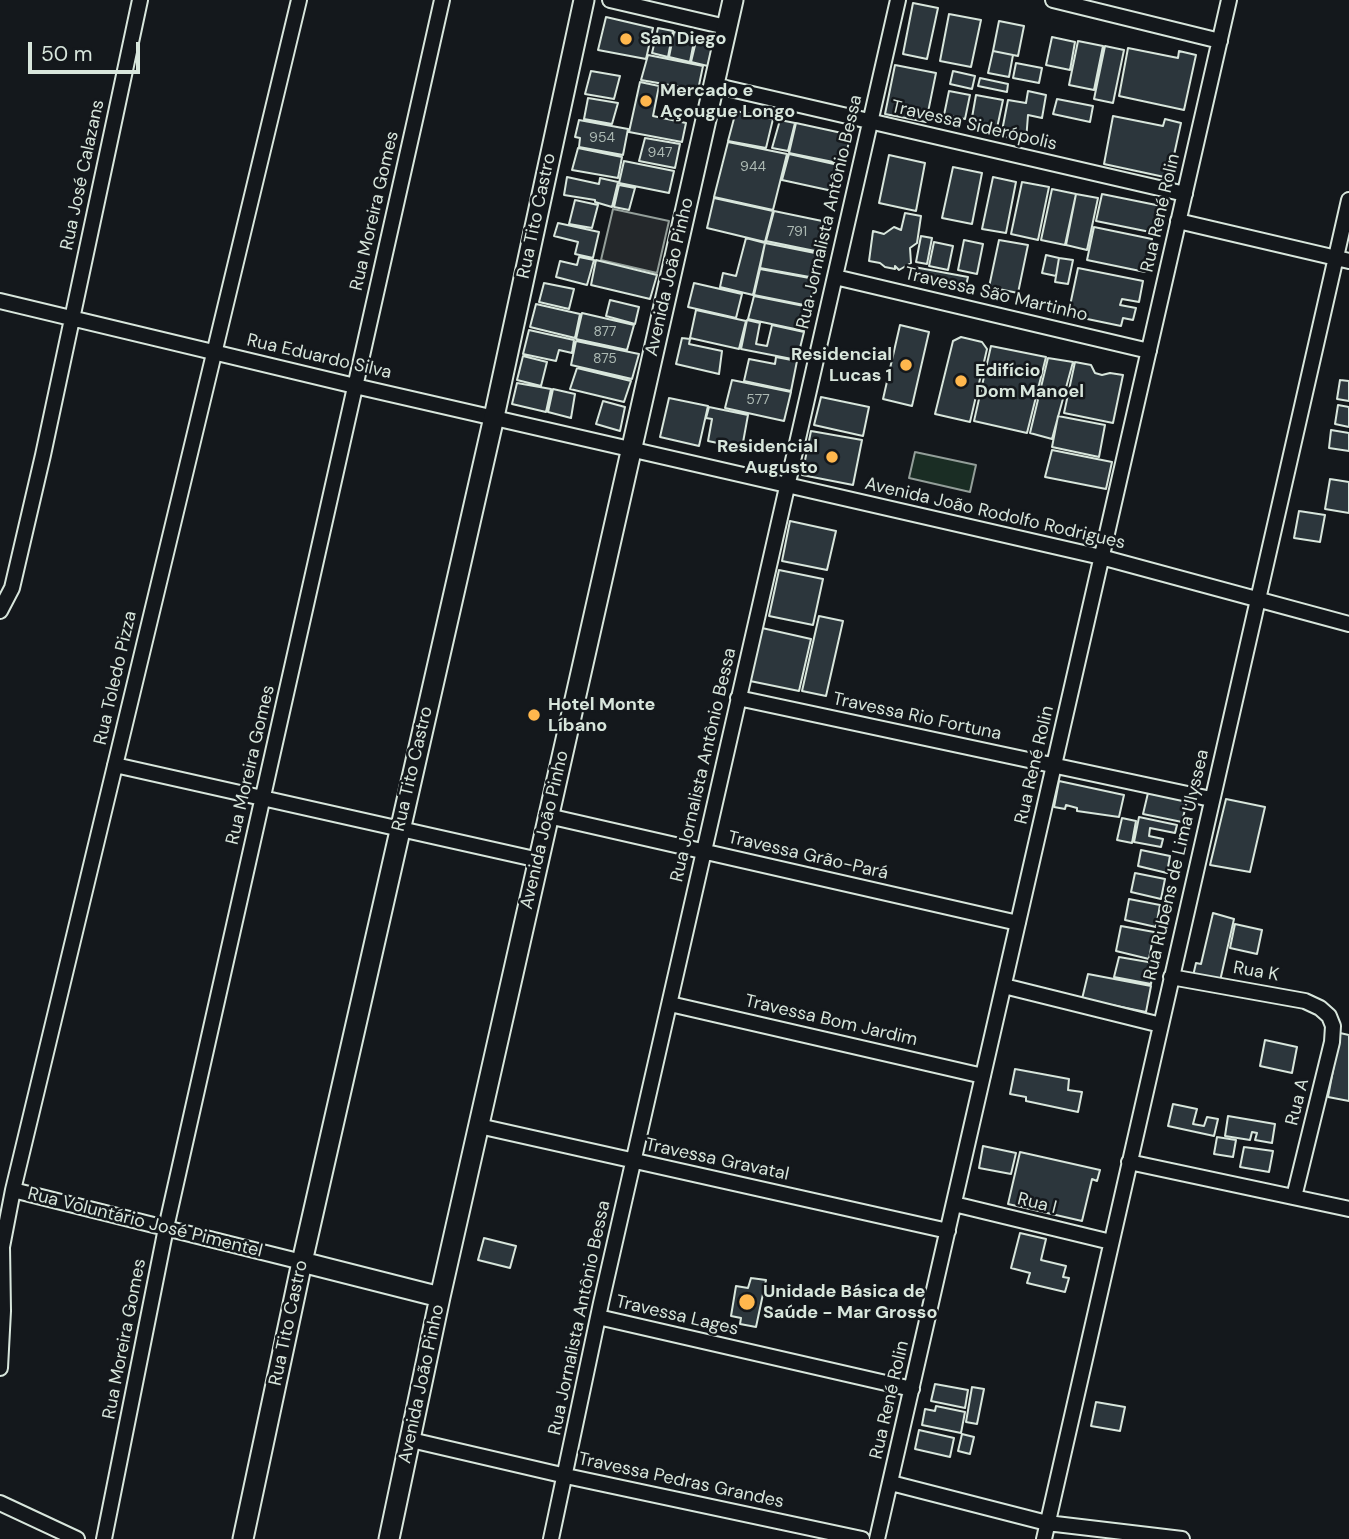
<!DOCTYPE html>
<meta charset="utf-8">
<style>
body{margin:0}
#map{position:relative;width:1349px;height:1539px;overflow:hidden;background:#14181c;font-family:"DM Sans",sans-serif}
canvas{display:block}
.scale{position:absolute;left:28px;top:42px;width:112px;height:32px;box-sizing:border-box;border:4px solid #d8e6dc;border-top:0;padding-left:9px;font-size:21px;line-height:24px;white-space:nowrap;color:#d8e6dc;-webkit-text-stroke:5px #14181c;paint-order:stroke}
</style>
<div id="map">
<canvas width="1349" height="1539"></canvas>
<div class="scale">50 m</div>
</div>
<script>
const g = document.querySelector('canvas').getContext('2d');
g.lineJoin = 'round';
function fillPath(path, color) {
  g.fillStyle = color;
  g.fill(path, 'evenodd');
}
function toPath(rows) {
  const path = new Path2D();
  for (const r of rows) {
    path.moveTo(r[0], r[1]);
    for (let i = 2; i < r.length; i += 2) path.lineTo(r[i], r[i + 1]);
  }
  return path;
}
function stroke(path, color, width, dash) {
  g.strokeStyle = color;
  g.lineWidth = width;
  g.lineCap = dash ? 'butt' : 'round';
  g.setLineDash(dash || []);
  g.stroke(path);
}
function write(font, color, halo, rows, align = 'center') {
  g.font = font + ' "DM Sans",sans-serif';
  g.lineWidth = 5;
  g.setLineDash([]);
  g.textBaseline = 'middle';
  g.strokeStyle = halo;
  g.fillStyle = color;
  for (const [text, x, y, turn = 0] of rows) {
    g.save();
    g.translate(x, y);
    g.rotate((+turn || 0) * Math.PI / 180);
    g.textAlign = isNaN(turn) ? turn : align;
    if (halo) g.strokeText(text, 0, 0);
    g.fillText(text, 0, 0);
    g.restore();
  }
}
const green = toPath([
 [915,452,976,465,970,492,909,478,915,452]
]);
fillPath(green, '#1a2d24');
stroke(green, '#939e99', 2);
const parking = toPath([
 [613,209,669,221,657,273,601,260,613,209]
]);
fillPath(parking, '#24282b');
stroke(parking, '#939e99', 2);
const building = toPath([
 [913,3,938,8,927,59,903,54,913,3],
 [949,14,981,20,971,67,940,61,949,14],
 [606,17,653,28,646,59,598,50,606,17],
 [999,21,1024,26,1018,56,993,51,999,21],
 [658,28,673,31,668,57,652,53,658,28],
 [674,32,695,36,690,62,669,57,674,32],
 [697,37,718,41,712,67,691,62,697,37],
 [1052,37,1075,42,1070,70,1046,65,1052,37],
 [1078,41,1103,46,1094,90,1069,85,1078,41],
 [1105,46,1124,50,1113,103,1094,99,1105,46],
 [1128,48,1178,58,1179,51,1196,55,1184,110,1119,96,1128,48],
 [993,51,1013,55,1009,77,988,73,993,51],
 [648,55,703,66,698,90,641,80,648,55],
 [1016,63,1042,68,1039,83,1013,78,1016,63],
 [895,65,936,73,926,122,885,114,895,65],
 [591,71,620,76,614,99,585,94,591,71],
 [953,71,975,76,972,89,950,84,953,71],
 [980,78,1008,84,1007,92,978,86,980,78],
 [640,82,659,86,653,116,686,123,682,142,629,132,640,82],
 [949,91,970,95,965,119,944,115,949,91],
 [1028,91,1046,95,1042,118,1028,115,1026,141,1001,136,1008,100,1026,103,1028,91],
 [976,95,1003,100,997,128,971,123,976,95],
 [588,98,618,103,612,124,584,119,588,98],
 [1057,99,1093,106,1090,122,1053,114,1057,99],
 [736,111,773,119,766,148,728,141,736,111],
 [1113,116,1163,126,1165,119,1181,123,1169,178,1104,164,1113,116],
 [579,120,628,129,623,155,579,147,580,138,575,137,579,120],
 [780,120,795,123,788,151,772,148,780,120],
 [796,123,851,135,843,164,789,153,796,123],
 [645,138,680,144,675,168,639,161,645,138],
 [728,142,787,154,773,210,714,197,728,142],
 [578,148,622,157,618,178,572,170,578,148],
 [789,154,843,166,837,192,782,180,789,154],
 [889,155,925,163,916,211,879,203,889,155],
 [624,161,674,171,669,193,619,183,624,161],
 [953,167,982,173,972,224,942,218,953,167],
 [567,177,599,184,600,178,618,182,612,207,595,202,595,200,564,195,567,177],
 [993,177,1016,182,1006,233,982,229,993,177],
 [1022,182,1049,187,1038,240,1011,234,1022,182],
 [619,185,635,188,629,210,614,207,619,185],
 [1052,189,1076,194,1065,245,1041,240,1052,189],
 [1076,194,1098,198,1087,250,1066,245,1076,194],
 [1102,194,1166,207,1160,234,1096,221,1102,194],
 [714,198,773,211,765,242,707,228,714,198],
 [575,200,598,205,592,228,569,224,575,200],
 [774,211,827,222,820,252,766,241,774,211],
 [905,213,921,216,917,243,910,248,911,263,899,270,895,266,895,269,885,267,880,263,869,261,873,231,884,234,894,227,901,230,905,213],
 [558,223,599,232,593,258,575,254,578,242,554,236,558,223],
 [1094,227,1152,239,1145,272,1087,260,1094,227],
 [921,236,932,238,927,264,916,262,921,236],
 [746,238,765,243,753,295,720,287,723,273,736,276,746,238],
 [964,240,983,244,977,274,958,270,964,240],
 [999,240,1028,245,1018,293,989,287,999,240],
 [934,242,953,246,948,270,929,266,934,242],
 [765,243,820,254,815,278,760,268,765,243],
 [1046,255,1059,258,1056,276,1042,273,1046,255],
 [579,257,594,260,587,285,556,277,560,261,577,265,579,257],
 [1059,258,1073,260,1068,284,1055,282,1059,258],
 [596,260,657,275,650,299,591,285,596,260],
 [914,267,968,277,965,290,912,279,914,267],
 [1078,268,1143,281,1139,302,1122,299,1120,305,1136,308,1133,320,1123,318,1121,326,1068,315,1078,268],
 [760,269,815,279,809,306,754,295,760,269],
 [544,283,574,289,569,309,539,302,544,283],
 [694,283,742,294,736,318,688,307,694,283],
 [754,296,809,307,804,331,748,319,754,296],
 [610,300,639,307,635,324,606,316,610,300],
 [536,304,580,314,575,338,530,327,536,304],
 [696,310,746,321,739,349,690,338,696,310],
 [582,313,634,325,627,350,576,339,582,313],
 [747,320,760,323,756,344,767,346,772,325,804,332,797,360,741,349,747,320],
 [900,325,929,332,912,406,883,399,900,325],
 [529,330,574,340,572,353,559,350,556,361,523,354,529,330],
 [961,337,982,342,987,349,970,422,935,414,953,341,961,337],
 [682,338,690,339,689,344,722,351,719,374,676,364,682,338],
 [576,341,639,354,632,379,571,365,576,341],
 [991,346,1046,357,1027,433,974,421,991,346],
 [523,356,547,362,541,386,517,380,523,356],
 [776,357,797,361,791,391,744,381,749,359,775,364,776,357],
 [1048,358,1073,362,1052,439,1030,433,1048,358],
 [1075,362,1091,365,1095,373,1102,375,1110,373,1123,375,1113,423,1064,413,1075,362],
 [577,368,631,381,624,402,570,389,577,368],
 [732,380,791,392,784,421,725,408,732,380],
 [1340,380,1349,381,1349,401,1337,399,1340,380],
 [517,383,551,389,546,412,512,404,517,383],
 [553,389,575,394,571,418,548,412,553,389],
 [821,397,869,407,863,436,814,425,821,397],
 [669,398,708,406,699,446,660,437,669,398],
 [603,401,625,407,620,431,596,424,603,401],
 [1338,405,1349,407,1349,427,1335,424,1338,405],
 [709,407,748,415,742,448,708,441,712,419,706,418,709,407],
 [1058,416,1105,425,1099,457,1052,447,1058,416],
 [1331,430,1349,433,1349,451,1329,448,1331,430],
 [811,431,862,440,853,485,802,475,811,431],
 [1052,450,1112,462,1106,489,1045,477,1052,450],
 [1330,479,1349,482,1349,513,1325,509,1330,479],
 [1299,511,1325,515,1320,542,1294,538,1299,511],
 [790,521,836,531,827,570,782,561,790,521],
 [779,570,823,579,813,625,769,616,779,570],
 [819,616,843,621,826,696,802,691,819,616],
 [762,628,811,639,799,691,750,681,762,628],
 [1059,781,1124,795,1119,817,1077,811,1077,808,1066,805,1065,809,1054,807,1059,781],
 [1148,793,1187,801,1182,822,1143,814,1148,793],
 [1226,799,1265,807,1250,872,1210,865,1226,799],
 [1139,817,1177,825,1175,833,1150,828,1149,836,1163,839,1161,847,1134,842,1139,817],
 [1122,818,1136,821,1132,843,1117,840,1122,818],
 [1141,850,1170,856,1167,873,1138,866,1141,850],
 [1135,873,1165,879,1161,899,1131,892,1135,873],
 [1129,899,1160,905,1156,927,1125,920,1129,899],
 [1213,913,1234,919,1220,981,1193,976,1196,963,1201,964,1213,913],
 [1235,924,1262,930,1257,954,1230,948,1235,924],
 [1121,926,1154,932,1149,959,1116,951,1121,926],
 [1119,957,1154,963,1151,984,1114,977,1119,957],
 [1088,974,1151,986,1146,1012,1082,999,1088,974],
 [1340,1033,1349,1035,1349,1101,1328,1097,1340,1033],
 [1265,1040,1297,1047,1292,1073,1260,1066,1265,1040],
 [1015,1069,1069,1079,1068,1090,1082,1092,1078,1112,1026,1101,1026,1097,1010,1094,1015,1069],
 [1173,1104,1197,1109,1193,1124,1204,1126,1207,1117,1218,1119,1214,1136,1168,1126,1173,1104],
 [1228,1116,1275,1124,1272,1143,1255,1140,1257,1133,1252,1132,1250,1140,1225,1136,1228,1116],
 [1217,1137,1236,1140,1233,1157,1214,1154,1217,1137],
 [983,1146,1016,1153,1011,1174,979,1168,983,1146],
 [1244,1147,1273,1151,1269,1172,1240,1167,1244,1147],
 [1020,1152,1100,1170,1097,1181,1092,1179,1082,1221,1008,1204,1020,1152],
 [1020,1233,1046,1239,1041,1260,1066,1266,1063,1277,1069,1278,1065,1292,1027,1283,1030,1273,1011,1268,1020,1233],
 [484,1238,516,1246,510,1268,478,1260,484,1238],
 [751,1278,766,1280,756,1327,740,1324,741,1318,731,1316,736,1286,748,1288,751,1278],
 [935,1384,968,1390,965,1408,931,1401,935,1384],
 [972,1387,984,1389,977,1424,966,1422,972,1387],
 [1096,1402,1125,1407,1120,1431,1091,1426,1096,1402],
 [936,1406,965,1412,961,1433,922,1425,925,1409,935,1411,936,1406],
 [919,1430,954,1438,950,1457,915,1449,919,1430],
 [962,1434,974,1437,970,1454,958,1451,962,1434]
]);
fillPath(building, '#2c363c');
stroke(building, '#d8e6dc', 2);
const street = toPath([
 [610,0,726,27],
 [1053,0,1220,41],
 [713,85,1185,194],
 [1178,221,1349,261],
 [835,277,1149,351],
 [0,301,355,386,1101,557,1349,624],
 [0,611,12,588,43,455,140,0],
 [738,698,1211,799],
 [115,765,539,860],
 [548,816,1018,923],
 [1171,977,1305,1001,1320,1008,1329,1016,1333,1026,1332,1042,1294,1197],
 [1004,986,1161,1025],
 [670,1004,983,1076],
 [479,1126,948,1231],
 [1129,1162,1349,1209],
 [13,1190,302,1262],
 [954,1204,1111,1242],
 [598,1317,912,1389],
 [0,1368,3,1311,2,1247,13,1190,299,0],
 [411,1440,566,1476,862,1539],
 [891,1483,1047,1523,1182,1539],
 [0,1503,77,1539],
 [104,1539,166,1228,442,0],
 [551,1539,601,1303,898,0],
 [877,1539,1229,0],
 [1044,1539,1349,200]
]);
const secondary = toPath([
 [302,1262,440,1297],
 [243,1539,302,1262,494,417,584,0],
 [389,1539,440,1297,733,0]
]);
stroke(street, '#d8e6dc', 18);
stroke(secondary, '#d8e6dc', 23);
stroke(street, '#14181c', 14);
stroke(secondary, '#14181c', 19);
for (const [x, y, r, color] of [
 [626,39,7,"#ffb74d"],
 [646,101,7,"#ffb74d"],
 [906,365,7,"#ffb74d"],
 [961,381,7,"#ffb74d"],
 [832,457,7,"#ffb74d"],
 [534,715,7,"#ffb74d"],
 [747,1302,9,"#ffb74d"]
]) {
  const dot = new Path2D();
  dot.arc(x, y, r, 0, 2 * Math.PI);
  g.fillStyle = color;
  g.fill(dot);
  stroke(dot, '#14181c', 2.5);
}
write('14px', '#adbab4', null, [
 ["954",602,138],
 ["947",660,153],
 ["944",753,167],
 ["791",797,232],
 ["877",605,332],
 ["875",605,359],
 ["577",758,400]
]);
write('bold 18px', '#d8e6dc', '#14181c', [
 ["San Diego",640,39],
 ["Mercado e",660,91],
 ["Açougue Longo",660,112],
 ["Residencial",892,355,"right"],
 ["Lucas 1",892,376,"right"],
 ["Edifício",975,371],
 ["Dom Manoel",975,392],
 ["Residencial",818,447,"right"],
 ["Augusto",818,468,"right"],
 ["Hotel Monte",548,705],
 ["Líbano",548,726],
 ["Unidade Básica de",763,1292],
 ["Saúde - Mar Grosso",763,1313]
], 'left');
write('18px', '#d8e6dc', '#14181c', [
 ["Travessa Siderópolis",974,126,13],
 ["Rua José Calazans",83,175,-78],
 ["Rua Moreira Gomes",375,211,-77],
 ["Rua Jornalista Antônio Bessa",830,212,-77],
 ["Rua René Rolin",1161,213,-77],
 ["Rua Tito Castro",537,216,-78],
 ["Avenida João Pinho",670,277,-77],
 ["Travessa São Martinho",996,295,13],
 ["Rua Eduardo Silva",319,357,13],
 ["Avenida João Rodolfo Rodrigues",995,514,13],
 ["Rua Toledo Pizza",116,678,-77],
 ["Travessa Rio Fortuna",917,717,12],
 ["Rua Moreira Gomes",251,765,-77],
 ["Rua Jornalista Antônio Bessa",704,765,-77],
 ["Rua René Rolin",1035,765,-77],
 ["Rua Tito Castro",413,769,-77],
 ["Avenida João Pinho",545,830,-77],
 ["Travessa Grão-Pará",808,856,13],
 ["Rua Rubens de Lima Ulyssea",1177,865,-77],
 ["Rua K",1256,972,10],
 ["Travessa Bom Jardim",831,1021,13],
 ["Rua A",1298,1102,-76],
 ["Travessa Gravatal",717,1160,12],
 ["Rua I",1037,1204,14],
 ["Rua Voluntário José Pimentel",145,1223,14],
 ["Travessa Lages",677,1316,13],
 ["Rua Jornalista Antônio Bessa",580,1318,-78],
 ["Rua Tito Castro",289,1323,-78],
 ["Rua Moreira Gomes",125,1339,-79],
 ["Avenida João Pinho",422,1384,-78],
 ["Rua René Rolin",890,1400,-77],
 ["Travessa Pedras Grandes",681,1481,12]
]);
</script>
